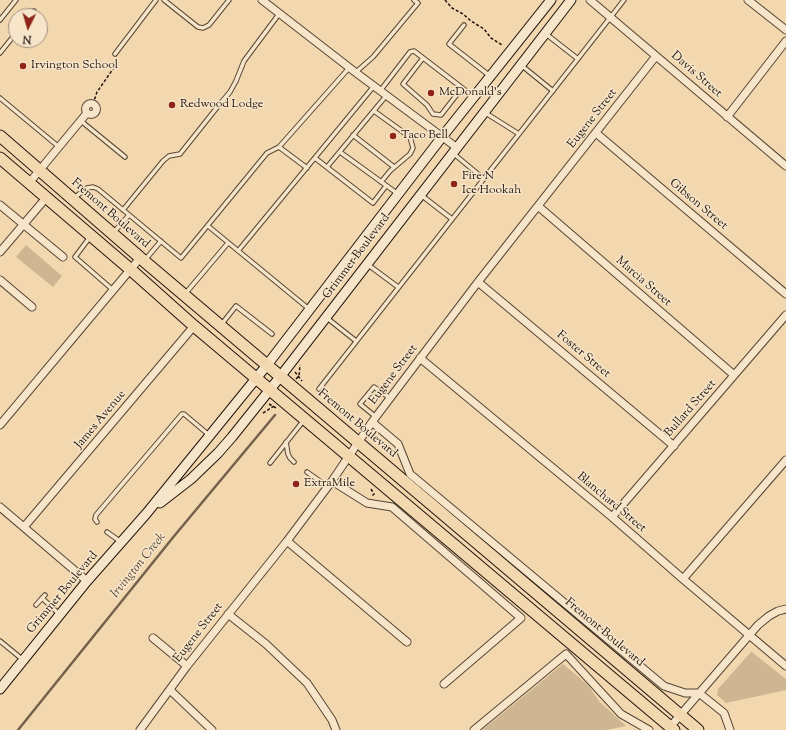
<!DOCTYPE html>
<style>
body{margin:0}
#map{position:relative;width:786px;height:730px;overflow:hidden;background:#f3d7ae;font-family:"Sorts Mill Goudy",serif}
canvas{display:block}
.north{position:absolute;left:8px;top:8px;width:40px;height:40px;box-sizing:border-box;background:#f7e5ca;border:1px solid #a1927e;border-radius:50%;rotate:185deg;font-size:11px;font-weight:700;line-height:16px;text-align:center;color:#21150d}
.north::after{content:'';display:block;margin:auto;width:14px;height:18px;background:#8f2418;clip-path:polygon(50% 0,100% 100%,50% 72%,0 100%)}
</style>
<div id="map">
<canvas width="786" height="730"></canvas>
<div class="north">N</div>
</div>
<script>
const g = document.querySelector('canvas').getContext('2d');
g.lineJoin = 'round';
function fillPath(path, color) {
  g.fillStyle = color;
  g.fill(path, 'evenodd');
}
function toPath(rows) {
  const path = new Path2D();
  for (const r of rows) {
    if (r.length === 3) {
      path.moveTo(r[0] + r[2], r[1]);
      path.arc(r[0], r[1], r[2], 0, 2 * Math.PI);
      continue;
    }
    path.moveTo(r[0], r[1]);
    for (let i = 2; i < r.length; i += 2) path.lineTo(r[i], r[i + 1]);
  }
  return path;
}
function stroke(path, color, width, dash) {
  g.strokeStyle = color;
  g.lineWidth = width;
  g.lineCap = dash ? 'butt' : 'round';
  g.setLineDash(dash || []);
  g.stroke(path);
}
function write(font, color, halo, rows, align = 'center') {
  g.font = font + ' "Sorts Mill Goudy",serif';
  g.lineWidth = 3;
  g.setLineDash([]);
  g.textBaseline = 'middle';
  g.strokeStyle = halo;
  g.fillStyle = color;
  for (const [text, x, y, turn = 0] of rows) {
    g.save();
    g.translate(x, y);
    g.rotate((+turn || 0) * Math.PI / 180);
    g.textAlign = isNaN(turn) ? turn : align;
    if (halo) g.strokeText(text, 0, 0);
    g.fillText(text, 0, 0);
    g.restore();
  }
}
fillPath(toPath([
 [26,245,62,276,53,287,16,257],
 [751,652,753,653,786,679,786,690,726,703,717,695,718,689],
 [563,664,588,685,599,701,626,726,606,730,482,730]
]), '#cfb693');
stroke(toPath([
 [18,730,175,535,275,415]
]), '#74624d', 2.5);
const lane = toPath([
 [164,0,198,27,203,28,209,25,229,0],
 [30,16,34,11],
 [0,20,16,0],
 [464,25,449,44,490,76],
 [546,34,578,59],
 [0,53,16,33],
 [115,54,156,0],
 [423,58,403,84,427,105,433,114,441,115,462,88],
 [521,65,553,91],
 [356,72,373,57,418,3,414,0],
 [380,91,410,52,414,51,474,97],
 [0,98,59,147],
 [374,111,410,137,413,148,410,154,390,171,381,182],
 [484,112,519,134],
 [81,121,125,157],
 [353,135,394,167],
 [279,147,307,168],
 [340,152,398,194],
 [454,154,484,179],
 [315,158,373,203,386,186],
 [327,167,386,96],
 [421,195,452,219],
 [74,198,87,188,93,187,98,189,181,258,267,153,279,147,349,68],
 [123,210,163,161,169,156,180,154,219,105,230,92,236,81,244,61,279,14],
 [208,226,309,309],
 [114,232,129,215],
 [90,237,75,257,113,290],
 [238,251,374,86],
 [145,260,161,241],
 [367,264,398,287],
 [185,294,228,243],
 [327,318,356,341],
 [221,325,236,306,272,334],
 [319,389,624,0],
 [376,417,360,404,374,387,390,398],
 [286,442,288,454,290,458,294,462],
 [270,463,304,420],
 [307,472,328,487],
 [97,522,95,519,96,515,182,414,184,414,209,435],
 [107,532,121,542],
 [42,598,59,614],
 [36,605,45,595],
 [0,641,22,659]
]);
const street = toPath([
 [262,0,355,72,456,147],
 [590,0,786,166],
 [748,0,786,30],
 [91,109,5.5],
 [727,117,786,41],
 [596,133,786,294],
 [29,183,87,113],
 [0,205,63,257],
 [538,206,734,375],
 [0,252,46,198],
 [0,280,32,307],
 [478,282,674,446],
 [420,358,612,517,683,579,786,666],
 [372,422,398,444,410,474,664,686,685,693,699,693,724,713,730,730],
 [0,425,140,258],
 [332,481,367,503,392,507,521,618,444,684],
 [0,507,87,581],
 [612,517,786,315],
 [24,527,194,326],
 [287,541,407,642],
 [683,579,786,460],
 [228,614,266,644,307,683,332,720,336,730],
 [153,638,187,666],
 [170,690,212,730],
 [670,727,758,625,769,616,778,611,786,609],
 [140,730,187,666,287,541,332,481,372,422,478,282,656,56],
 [474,730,566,654,621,714,649,730]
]);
const secondary = toPath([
 [160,503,191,479,218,453,232,437,280,377,571,0],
 [0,689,87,581,146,514,267,365,442,137,551,0]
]);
const primary = toPath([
 [0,136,144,261,698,730],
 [0,158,130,269,194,326,674,730]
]);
stroke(lane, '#564635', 5.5);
stroke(street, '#564635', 9);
stroke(secondary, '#21150d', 11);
stroke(primary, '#21150d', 13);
stroke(toPath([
 [445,0,452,8,463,14,471,21,484,29,491,38,502,45],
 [93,104,97,92,113,69,114,60],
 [295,372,302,381],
 [296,379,299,376,300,365],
 [269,404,276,408],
 [263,413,274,406],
 [371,489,374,494,372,496]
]), '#21150d', 1.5, [3, 2]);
stroke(lane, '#f7e5ca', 3.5);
stroke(street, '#f7e5ca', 7);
stroke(secondary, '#f7e5ca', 9);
stroke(primary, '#f3d7ae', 11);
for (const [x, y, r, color] of [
 [23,66,4,"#8f2418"],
 [431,93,4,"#8f2418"],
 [172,105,4,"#8f2418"],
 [393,136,4,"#8f2418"],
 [454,184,4,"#8f2418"],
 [296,484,4,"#8f2418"]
]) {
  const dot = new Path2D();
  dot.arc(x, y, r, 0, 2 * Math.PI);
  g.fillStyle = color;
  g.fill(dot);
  stroke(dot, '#f7e5ca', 1.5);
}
write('12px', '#21150d', '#f7e5ca', [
 ["Irvington School",31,66],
 ["McDonald's",439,93],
 ["Redwood Lodge",180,105],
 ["Taco Bell",401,136],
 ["Fire N",462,177],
 ["Ice Hookah",462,191],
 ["ExtraMile",304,484]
], 'left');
write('12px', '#21150d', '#f7e5ca', [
 ["Davis Street",696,75,41],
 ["Eugene Street",593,119,-52],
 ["Gibson Street",698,205,40],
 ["Fremont Boulevard",110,214,41],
 ["Grimmer Boulevard",357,257,-53],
 ["Marcia Street",643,282,41],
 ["Foster Street",583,355,40],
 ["Eugene Street",394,375,-53],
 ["Bullard Street",691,409,-49],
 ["James Avenue",101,420,-50],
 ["Fremont Boulevard",357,424,40],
 ["Blanchard Street",611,503,40],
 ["Grimmer Boulevard",63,593,-50],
 ["Eugene Street",199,633,-52],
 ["Fremont Boulevard",604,633,40]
]);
write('italic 13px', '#594837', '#f7e5ca', [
 ["Irvington Creek",139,566,-51]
]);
</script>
